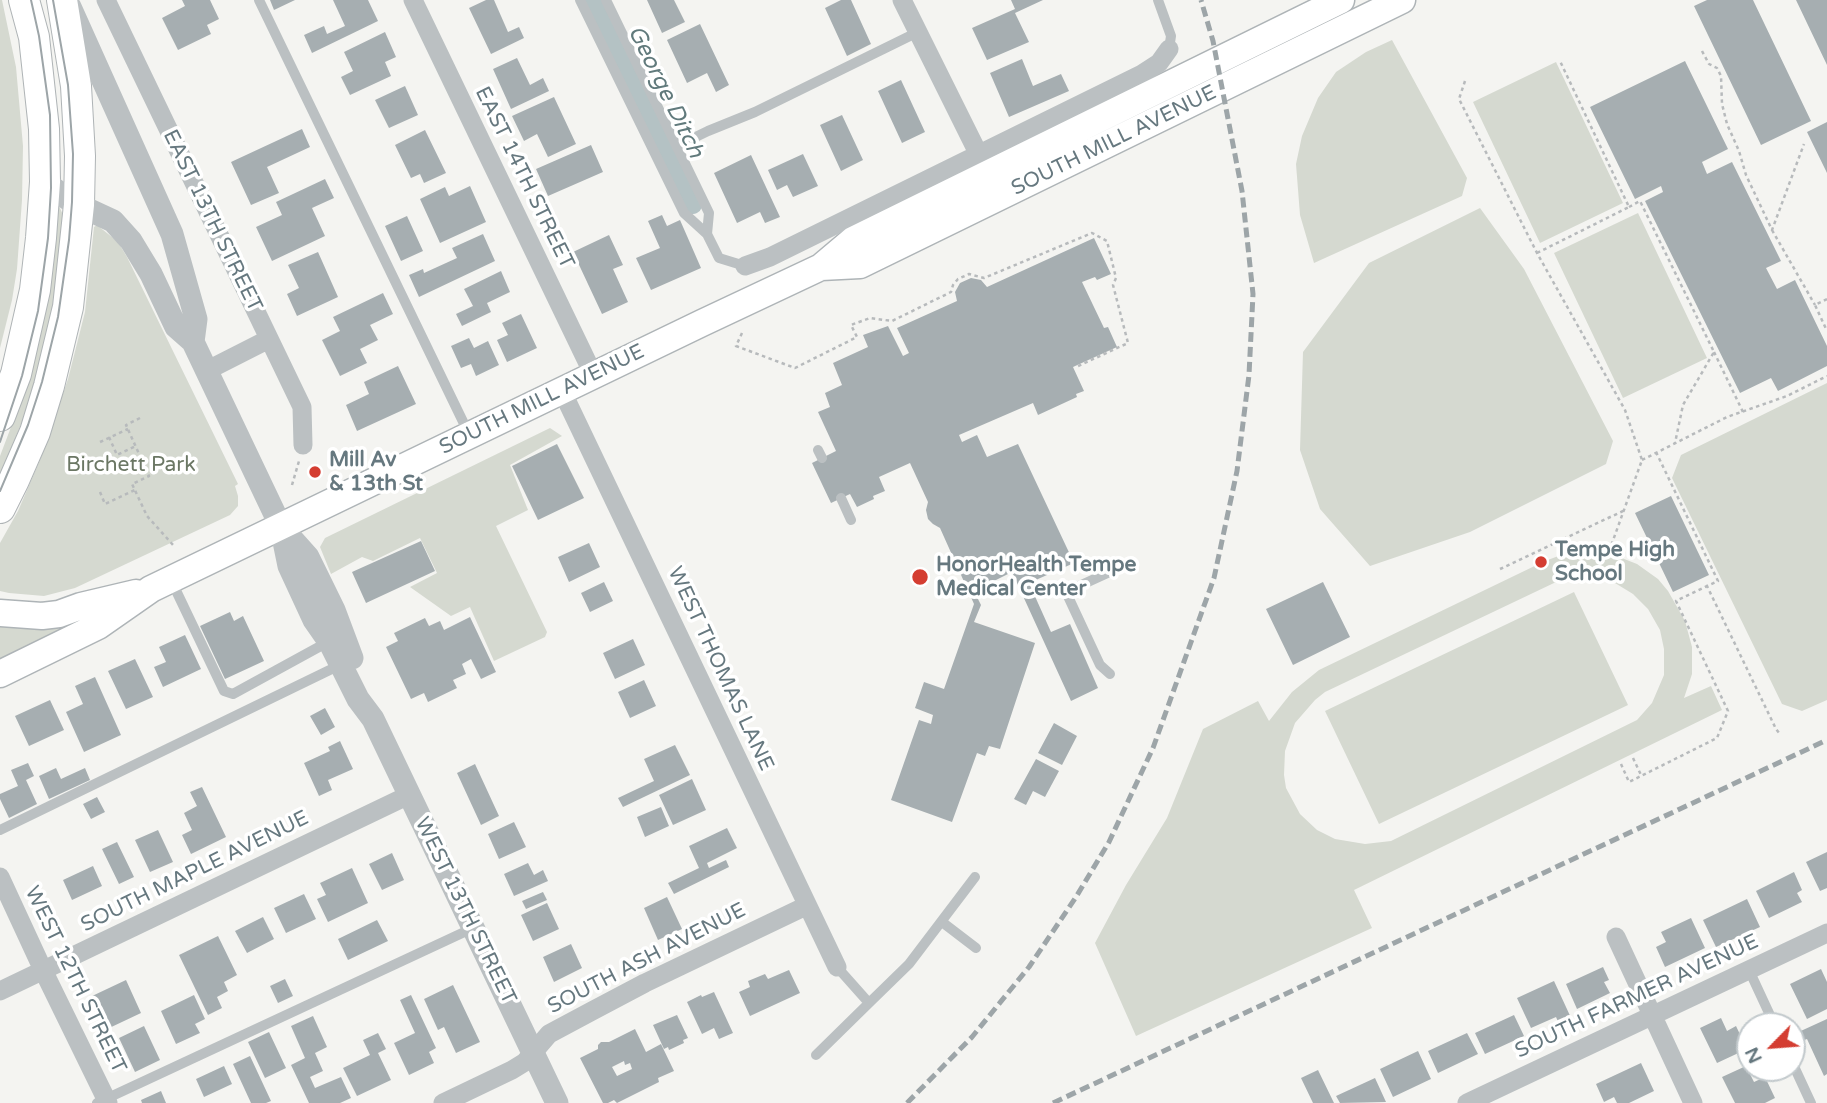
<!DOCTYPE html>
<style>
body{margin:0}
#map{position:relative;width:1827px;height:1103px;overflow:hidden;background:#f4f4f1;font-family:"Varela Round",sans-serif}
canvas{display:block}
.north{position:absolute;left:1736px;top:1012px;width:70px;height:70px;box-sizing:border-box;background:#fff;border:2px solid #c2c9cc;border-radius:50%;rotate:245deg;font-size:19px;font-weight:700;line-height:28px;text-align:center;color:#66787f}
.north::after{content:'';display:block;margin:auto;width:24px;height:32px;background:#d43d31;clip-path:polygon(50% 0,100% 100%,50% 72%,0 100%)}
</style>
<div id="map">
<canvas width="1827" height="1103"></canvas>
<div class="north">N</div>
</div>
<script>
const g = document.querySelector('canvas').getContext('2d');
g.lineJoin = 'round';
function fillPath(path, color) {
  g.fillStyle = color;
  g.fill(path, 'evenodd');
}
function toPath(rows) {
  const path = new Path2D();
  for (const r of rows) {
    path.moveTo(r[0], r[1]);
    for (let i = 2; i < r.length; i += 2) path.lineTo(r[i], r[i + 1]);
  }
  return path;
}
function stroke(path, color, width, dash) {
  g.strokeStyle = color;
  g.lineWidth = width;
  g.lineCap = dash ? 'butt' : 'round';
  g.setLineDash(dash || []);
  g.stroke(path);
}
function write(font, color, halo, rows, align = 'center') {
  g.font = font + ' "Varela Round",sans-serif';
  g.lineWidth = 7;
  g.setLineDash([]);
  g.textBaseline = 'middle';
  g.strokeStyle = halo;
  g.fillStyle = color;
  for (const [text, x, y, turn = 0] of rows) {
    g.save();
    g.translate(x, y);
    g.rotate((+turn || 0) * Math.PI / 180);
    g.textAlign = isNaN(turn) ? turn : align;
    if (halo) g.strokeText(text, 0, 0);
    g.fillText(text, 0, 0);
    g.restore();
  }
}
fillPath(toPath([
 [0,0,2,0,16,67,23,146,22,200,17,269,12,300,0,348],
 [1392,40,1467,178,1462,196,1314,263,1300,215,1296,164,1302,136,1318,98,1336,72,1366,52],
 [1556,62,1623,203,1540,243,1473,102],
 [59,206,64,217,56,298,35,389,0,477,0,456,27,385,38,344,48,295],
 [1480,208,1524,269,1613,441,1606,464,1470,532,1370,566,1320,509,1300,450,1303,352,1369,263],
 [1638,213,1707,358,1623,398,1554,253],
 [97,225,118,242,127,257,238,484,235,486,238,496,238,506,230,515,75,588,44,596,9,593,0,591,0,543,18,511,40,460,68,379,85,312,94,227],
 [1827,383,1827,700,1802,711,1782,704,1672,478,1681,455],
 [550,428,562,436,510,465,528,510,496,526,547,632,545,637,494,661,470,607,451,616,410,587,437,573,420,538,373,561,362,557,331,574,320,547,325,538],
 [1572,551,1586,551,1609,553,1637,564,1658,579,1668,591,1685,621,1692,647,1692,674,1684,698,1711,686,1722,710,1354,890,1372,928,1136,1036,1095,943,1126,885,1167,818,1203,729,1258,701,1269,721,1292,692,1319,670,1545,561],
 [1588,577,1615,583,1633,594,1648,609,1660,630,1664,649,1664,675,1652,703,1637,720,1391,841,1365,844,1335,839,1317,830,1300,814,1286,788,1284,775,1285,751,1295,723,1315,700,1325,692,1554,583,1572,577],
 [1574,592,1628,705,1379,824,1325,711],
 [91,615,0,662,0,623]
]), '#d5d9d0');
stroke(toPath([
 [593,0,693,205]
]), '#b4c2c4', 18);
fillPath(toPath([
 [182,0,210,0,219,19,207,25,211,34,178,50,162,18,185,6],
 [270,0,295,0,274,10],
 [333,0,368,0,378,21,312,53,304,35,324,26,327,34,345,26],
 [486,0,494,0,508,32,519,27,524,38,491,54,469,8],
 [647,0,674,0,685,22,662,33],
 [841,0,851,0,871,44,847,56,825,8],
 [1011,0,1043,0,1015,13,1029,42,987,60,972,28,1015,9],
 [1707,0,1753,0,1811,121,1761,145,1694,6],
 [1796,0,1827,0,1827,65],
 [700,24,729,85,716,92,707,73,687,83,667,40],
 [385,32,396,57,385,62,391,76,350,95,341,77,353,71,344,52],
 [517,58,530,85,543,78,549,91,511,109,493,69],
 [1022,59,1033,86,1061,74,1069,91,1009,117,990,73],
 [1685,61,1728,149,1702,162,1707,174,1732,162,1781,261,1766,268,1777,289,1795,280,1827,346,1827,366,1778,391,1771,378,1740,393,1645,201,1663,192,1661,186,1635,199,1590,107],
 [901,80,925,132,902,143,878,91],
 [405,86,418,115,389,128,375,100],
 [554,97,576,144,548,157,537,134,524,141,512,116],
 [842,115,863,160,841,171,820,125],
 [1827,122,1827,173,1807,132],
 [302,129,310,147,267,167,279,193,251,205,231,162],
 [425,130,446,173,424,183,420,174,411,178,395,145],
 [591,145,603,172,548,196,536,169],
 [803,154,818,186,793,197,787,185,777,190,768,170],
 [751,155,780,217,765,223,760,212,737,223,714,173],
 [325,179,334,198,312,208,325,236,272,261,256,227,282,215,276,202],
 [470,186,486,222,440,243,420,199,445,187,449,196],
 [662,215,667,226,680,220,701,268,651,290,636,258,660,248,648,221],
 [407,216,423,251,401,261,385,226],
 [483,234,495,261,419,297,409,275,423,269,424,273,457,258,452,248],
 [609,235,623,265,613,269,628,302,602,314,573,252],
 [1094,238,1111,274,1097,280,1095,277,1082,282,1104,328,1108,327,1117,347,1073,367,1084,391,1076,394,1077,397,1038,415,1033,403,959,435,962,442,977,435,987,457,1018,444,1074,563,1029,583,1051,632,1070,624,1098,688,1071,701,1012,572,980,588,983,594,977,597,981,605,974,622,1035,643,1000,749,989,746,985,756,977,753,952,822,891,800,919,720,931,724,933,715,915,708,924,682,944,689,974,604,940,528,933,524,928,519,926,510,928,502,910,463,879,477,885,491,873,496,874,499,857,507,850,494,831,503,812,463,836,451,818,412,830,407,825,393,842,385,833,363,868,347,863,335,888,326,903,356,909,353,897,328,957,301,955,292,960,283,971,278,981,280,987,287],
 [318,252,338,297,297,316,287,294,299,288,288,265],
 [501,271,510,292,487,303,491,312,462,326,456,314,473,306,464,289],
 [383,293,393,314,370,325,378,340,360,349,367,363,340,376,322,340,340,331,333,317],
 [521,314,537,348,507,362,497,340,508,335,502,323],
 [469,338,474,348,488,341,499,365,476,376,471,364,461,368,451,346],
 [398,366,416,404,357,431,346,405,369,394,364,382],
 [557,444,584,498,538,520,512,466],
 [1671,496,1709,575,1673,592,1635,513],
 [421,541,435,571,366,603,352,572],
 [589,543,600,567,569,582,558,557],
 [604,582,613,601,590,612,581,593],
 [1323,582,1350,637,1293,665,1266,609],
 [230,612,234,621,243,616,264,661,225,679,200,626],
 [470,617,496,672,481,679,471,659,462,664,466,674,453,680,457,688,428,702,424,693,411,699,386,647,398,641,394,633,425,618,429,626,440,621,444,630],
 [185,635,201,669,163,687,154,667,166,662,159,647],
 [633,639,645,665,615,679,603,653],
 [135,659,153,697,126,709,108,671],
 [95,677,121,735,84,752,66,712,83,704,75,686],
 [644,680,656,706,630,718,618,692],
 [50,700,64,730,29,746,15,716],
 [325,708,335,727,321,735,310,716],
 [1054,723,1077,736,1062,765,1038,753],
 [340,741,353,769,328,780,332,790,319,796,304,763,330,751,328,747],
 [675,745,690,775,623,807,618,798,654,781,644,759],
 [1036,759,1059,771,1045,797,1033,791,1026,805,1014,799],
 [28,763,34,776,26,780,37,804,9,818,0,799,0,794,18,786,11,770],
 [475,764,499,816,481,825,457,773],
 [56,768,61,779,85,768,90,780,49,799,39,776],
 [692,779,706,810,673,825,659,795],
 [202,787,226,837,191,854,182,835,192,830,184,813,197,806,190,792],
 [97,797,105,812,91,819,83,804],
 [661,807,669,826,645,837,637,817],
 [514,822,526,847,499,859,488,834],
 [727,828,737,848,707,863,709,868,726,860,729,867,674,894,668,883,699,868,689,846],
 [158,830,173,862,150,872,135,840],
 [117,842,134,877,119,884,102,849],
 [1827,852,1827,888,1820,891,1806,862],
 [392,853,404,880,382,890,369,864],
 [528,863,534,875,543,870,548,881,514,896,504,874],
 [93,866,102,886,72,900,63,880],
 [352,868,368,903,328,922,317,899,326,895,320,883],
 [1794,872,1802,890,1797,893,1802,902,1769,918,1756,891],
 [543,892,547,900,526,909,522,901],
 [304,894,316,919,286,933,274,908],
 [667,897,682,929,658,940,644,908],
 [1747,899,1760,927,1716,947,1703,920],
 [547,903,559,929,533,941,521,915],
 [263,917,274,939,247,953,235,931],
 [1691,918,1705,948,1665,967,1656,947,1666,942,1661,932],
 [377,920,388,941,348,960,338,939],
 [218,936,237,975,224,982,228,991,217,997,222,1008,208,1015,179,955],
 [571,944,582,968,554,982,543,957],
 [1603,967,1609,980,1604,982,1610,993,1577,1009,1566,984],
 [1821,969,1827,982,1827,1009,1807,1019,1790,984],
 [789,970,800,993,750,1016,739,992,750,987,748,981,765,974,768,979],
 [285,979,293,996,278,1003,270,986],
 [126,980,141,1013,105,1030,90,997],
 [1554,981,1572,1020,1560,1026,1556,1017,1531,1028,1517,998],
 [453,985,480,1042,456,1053,444,1027,438,1030,424,999],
 [714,992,733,1033,719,1039,714,1028,702,1034,687,1002,701,995,702,997],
 [194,995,205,1019,195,1024,200,1033,176,1044,161,1011],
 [411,995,436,1048,429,1052,434,1063,409,1075,394,1043,415,1033,400,1000],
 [677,1015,688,1038,683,1040,684,1043,669,1050,668,1047,664,1049,653,1025],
 [1514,1015,1524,1036,1485,1054,1475,1033],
 [313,1016,327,1047,315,1053,323,1071,310,1077,315,1088,341,1077,351,1098,340,1103,309,1103,291,1065,305,1058,291,1026],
 [1721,1018,1727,1031,1736,1026,1747,1049,1717,1063,1700,1028],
 [1827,1019,1827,1074,1824,1076,1807,1039,1794,1044,1792,1035],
 [144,1026,160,1060,135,1072,119,1038],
 [635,1029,646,1052,661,1044,674,1071,658,1078,659,1082,617,1103,614,1100,608,1103,603,1103,580,1058,598,1049,598,1045,601,1042,609,1042],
 [624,1061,625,1065,630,1063,632,1069,617,1076,612,1067],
 [269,1032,286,1068,265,1078,248,1042],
 [378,1033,386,1049,378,1053,391,1080,357,1096,343,1068,370,1055,363,1040],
 [1467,1033,1478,1054,1438,1073,1428,1051],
 [1418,1051,1431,1079,1393,1097,1380,1069],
 [250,1056,271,1101,266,1103,251,1103,233,1064],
 [1641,1063,1654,1091,1629,1103,1617,1103,1614,1097,1604,1102,1596,1084],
 [224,1066,232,1084,204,1097,196,1079],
 [1746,1066,1754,1082,1765,1077,1775,1098,1765,1103,1735,1103,1722,1077],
 [1318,1070,1334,1103,1313,1103,1301,1078],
 [1375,1078,1386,1102,1340,1103,1336,1096],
 [161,1091,166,1103,142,1103,141,1100]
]), '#a6aeb1');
const secondary = toPath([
 [821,267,860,265,1402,0],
 [0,613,42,616,59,614,81,606,136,593],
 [0,674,98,626,151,589,702,323,821,267,853,240,1341,0]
]);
const primary = toPath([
 [0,416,16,374,35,290,41,238,45,182,44,129,34,37,24,0],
 [0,508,14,480,35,432,49,386,68,307,79,205,80,156,76,86,62,0]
]);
stroke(secondary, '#aeb4b7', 29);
stroke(primary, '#afb4b6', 32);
stroke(toPath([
 [1702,51,1709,64,1717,68,1721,76,1722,104,1727,124,1739,151,1746,175,1772,230,1804,144],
 [1465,81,1459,99,1537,253,1625,410,1642,460,1611,546],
 [1629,207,1640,201,1714,352,1683,405,1675,443],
 [1772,230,1815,305],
 [1537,253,1629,207,1560,61],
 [1827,299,1815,305,1827,331],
 [742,333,736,346,795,368,857,337,851,325,870,318,892,321,951,292,953,285,958,279,969,274,984,278,1092,233,1107,241,1116,278,1113,285,1128,343,1076,367],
 [1714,352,1743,412],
 [140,418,126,425,149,476,132,484,147,516,174,546],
 [109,437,117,455,136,446],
 [100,442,128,429],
 [1656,452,1718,581,1707,586,1776,729,1779,733],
 [1642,460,1727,417,1787,396,1827,376],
 [292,485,299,461],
 [100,492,105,504,135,490],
 [1500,569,1623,511],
 [1633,758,1641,775],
 [1621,764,1629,782,1717,738,1728,711,1676,601,1707,586]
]), '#b7babc', 2.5, [3.5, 3.5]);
stroke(toPath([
 [259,0,469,434],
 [580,0,684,213,707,234,719,258,745,266],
 [606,0,709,213,707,234],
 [1158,0,1171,36,1169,49],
 [677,146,708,131,755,112,918,32],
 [818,450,822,458],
 [841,498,851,520],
 [171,580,224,691,233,694,328,642],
 [1110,674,1100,665,1066,592,1125,565],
 [0,830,340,665],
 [942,922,976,948],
 [1749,970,1775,1026],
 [869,1003,909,964,975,877],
 [816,1055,869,1003,837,967],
 [1792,1062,1811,1103],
 [97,1103,473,928]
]), '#bbc0c2', 10);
stroke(toPath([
 [106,0,302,407,303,445],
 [413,0,594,376],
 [902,0,979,155],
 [745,266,770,257,1142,74,1159,63,1169,49],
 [206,371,269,339],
 [562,391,837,967],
 [0,877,43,970,108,1103],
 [1616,937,1693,1103],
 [0,991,409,795],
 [443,1103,512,1070,525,1062,549,1034,592,1011,645,983,806,906],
 [1467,1103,1827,933]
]), '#bbc0c2', 19);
stroke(toPath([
 [70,7,172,234,196,319,193,342],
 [45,182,72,202,113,221,131,241,151,274,176,327,193,342,281,527,289,566,314,620,330,643,358,699,373,719,557,1103],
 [283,529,308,557,334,610,352,658]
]), '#bbc0c2', 23);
stroke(secondary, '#fff', 26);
stroke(primary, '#fff', 30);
stroke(toPath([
 [0,442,22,376,38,311,48,238,51,188,50,115,39,36,31,0],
 [0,491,28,425,42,382,58,317,69,240,72,202,73,154,68,85,53,0]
]), '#9da5a8', 2);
stroke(toPath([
 [907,1103,972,1037,1029,967,1076,897,1109,842,1153,748,1214,578,1237,471,1249,375,1253,294,1242,191,1213,41,1201,0],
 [1053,1103,1827,740]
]), '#9da5a8', 5, [10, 5]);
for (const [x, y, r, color] of [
 [315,472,7,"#d43d31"],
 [1541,562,7,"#d43d31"],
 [920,577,9,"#d43d31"]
]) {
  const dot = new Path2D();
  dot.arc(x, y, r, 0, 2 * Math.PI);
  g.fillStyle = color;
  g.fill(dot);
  stroke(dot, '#fff', 2.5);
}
write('21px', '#66787f', '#fff', [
 ["SOUTH MILL AVENUE",1114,141,-26],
 ["EAST 14TH STREET",524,178,64],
 ["EAST 13TH STREET",212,221,64],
 ["SOUTH MILL AVENUE",542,400,-26],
 ["WEST THOMAS LANE",720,669,65],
 ["SOUTH MAPLE AVENUE",195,872,-26],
 ["WEST 13TH STREET",465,911,64],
 ["SOUTH ASH AVENUE",647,959,-27],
 ["WEST 12TH STREET",75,980,64],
 ["SOUTH FARMER AVENUE",1637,997,-25]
]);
write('bold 21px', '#66787f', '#fff', [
 ["Mill Av",329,460],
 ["& 13th St",329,484],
 ["Tempe High",1555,550],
 ["School",1555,574],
 ["HonorHealth Tempe",936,565],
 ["Medical Center",936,589]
], 'left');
write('21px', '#6b7764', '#fff', [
 ["Birchett Park",131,465]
]);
write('italic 23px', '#617a7c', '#fff', [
 ["George Ditch",665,92,64]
]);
</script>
